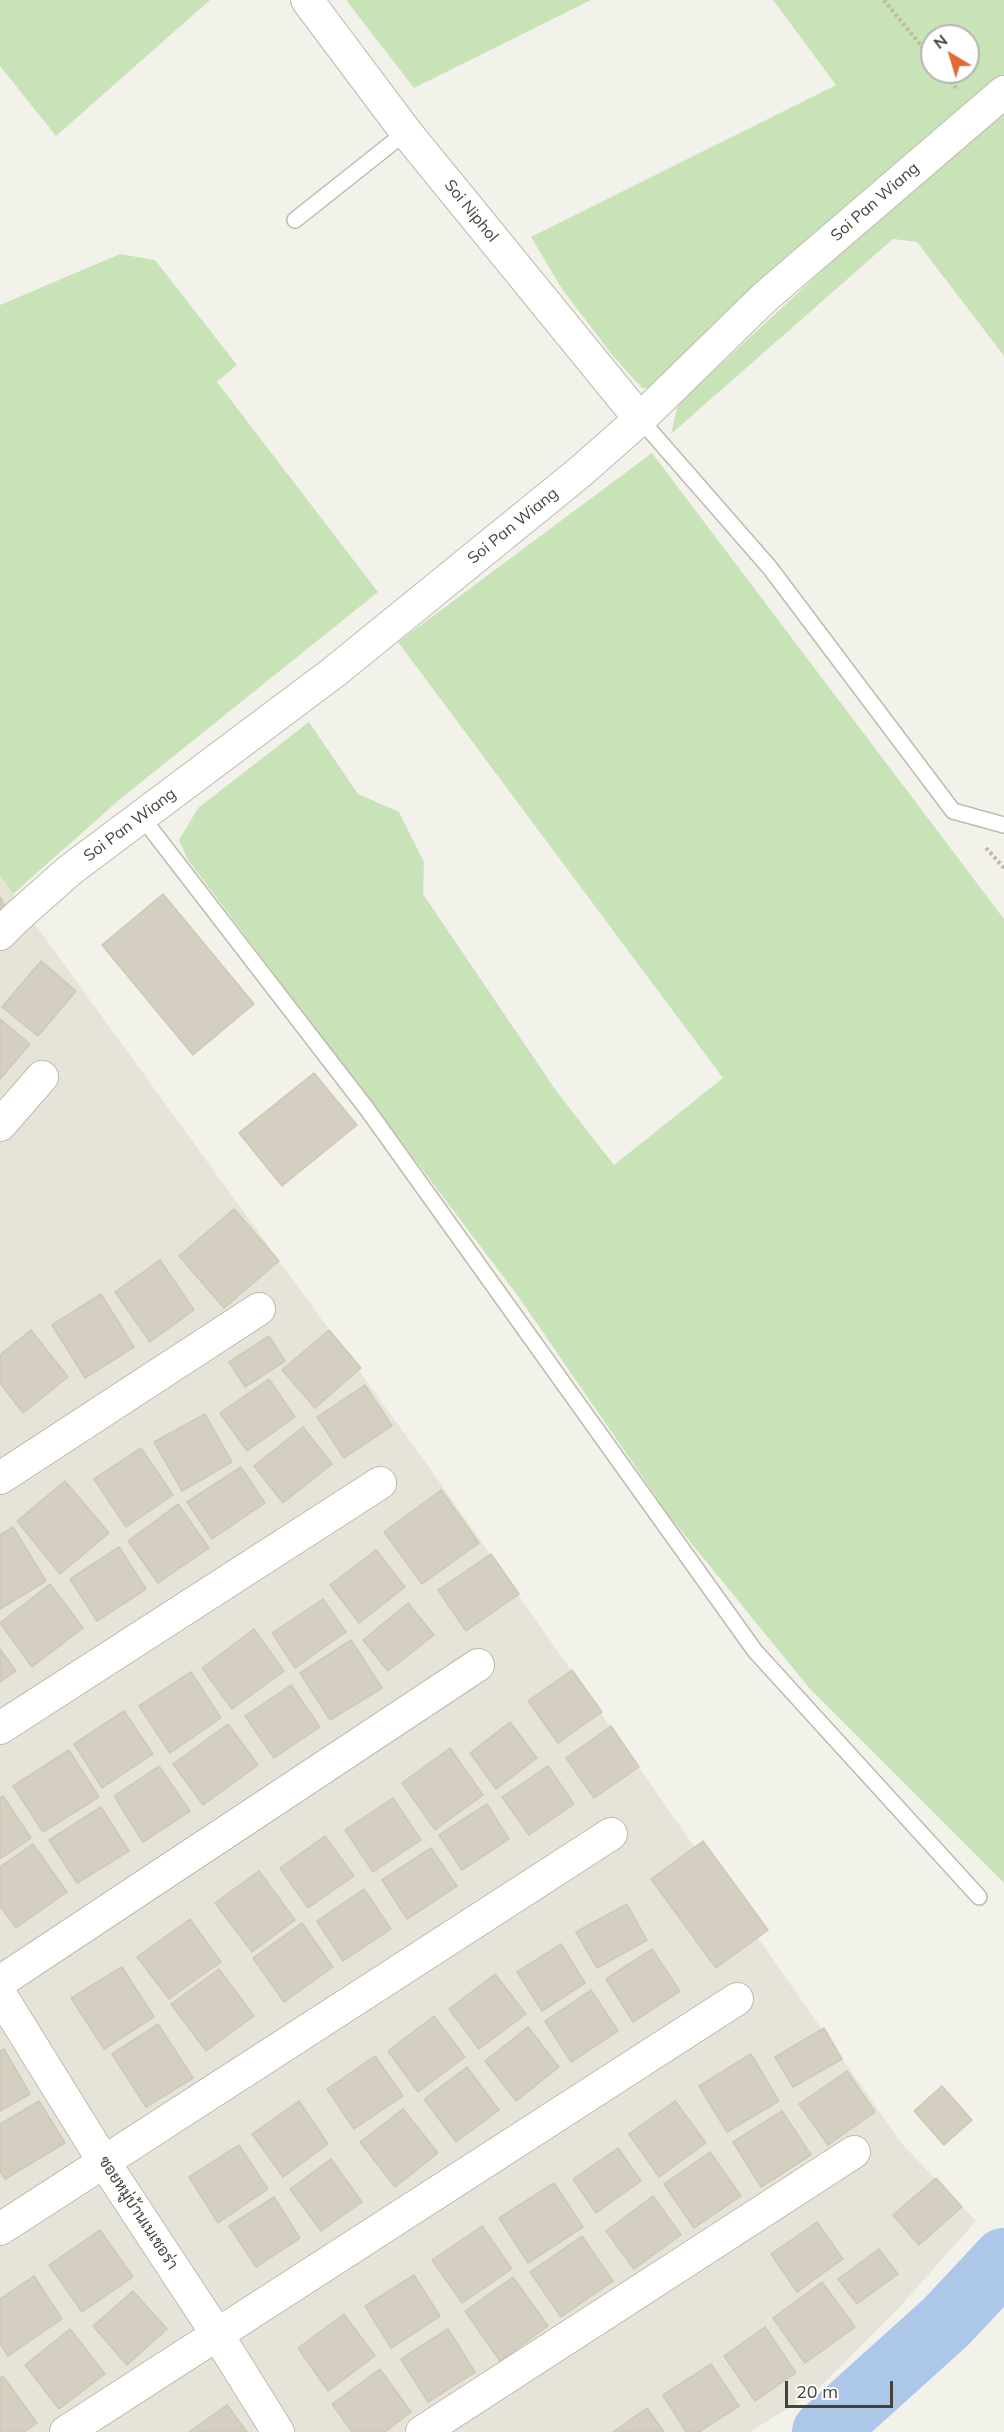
<!DOCTYPE html>
<meta charset="utf-8">
<style>
body{margin:0}
#map{position:relative;width:1004px;height:2432px;overflow:hidden;background:#f3f2ea;font-family:Mulish,sans-serif}
canvas{display:block}
.north{position:absolute;left:920px;top:24px;width:60px;height:60px;box-sizing:border-box;background:#fff;border:2px solid #b5b4b0;border-radius:50%;rotate:322deg;font-size:16px;font-weight:700;line-height:24px;text-align:center;color:#464339}
.north::after{content:'';display:block;margin:auto;width:21px;height:27px;background:#e46830;clip-path:polygon(50% 0,100% 100%,50% 72%,0 100%)}
.scale{position:absolute;left:785px;top:2381px;width:108px;height:27px;box-sizing:border-box;border:3px solid #464339;border-top:0;padding-left:8px;font-size:18px;line-height:21px;white-space:nowrap;color:#464339;-webkit-text-stroke:4px #fff;paint-order:stroke}
</style>
<div id="map">
<canvas width="1004" height="2432"></canvas>
<div class="north">N</div>
<div class="scale">20 m</div>
</div>
<script>
const g = document.querySelector('canvas').getContext('2d');
g.lineJoin = 'round';
function fillPath(path, color) {
  g.fillStyle = color;
  g.fill(path, 'evenodd');
}
function toPath(rows) {
  const path = new Path2D();
  for (const r of rows) {
    path.moveTo(r[0], r[1]);
    for (let i = 2; i < r.length; i += 2) path.lineTo(r[i], r[i + 1]);
  }
  return path;
}
function stroke(path, color, width, dash) {
  g.strokeStyle = color;
  g.lineWidth = width;
  g.lineCap = dash ? 'butt' : 'round';
  g.setLineDash(dash || []);
  g.stroke(path);
}
function write(font, color, halo, rows, align = 'center') {
  g.font = font + ' Mulish,Sarabun,sans-serif';
  g.lineWidth = 5;
  g.setLineDash([]);
  g.textBaseline = 'middle';
  g.strokeStyle = halo;
  g.fillStyle = color;
  for (const [text, x, y, turn = 0] of rows) {
    g.save();
    g.translate(x, y);
    g.rotate((+turn || 0) * Math.PI / 180);
    g.textAlign = isNaN(turn) ? turn : align;
    if (halo) g.strokeText(text, 0, 0);
    g.fillText(text, 0, 0);
    g.restore();
  }
}
fillPath(toPath([
 [0,876,431,1470,902,2144,976,2221,898,2309,817,2390,750,2432,0,2432]
]), '#e6e4d8');
fillPath(toPath([
 [0,0,210,0,56,136,0,66],
 [346,0,591,0,414,88],
 [773,0,1004,0,1004,75,824,228,659,389,642,388,613,356,562,289,531,237,836,85],
 [932,36,968,36,968,72,932,72],
 [1004,110,1004,356,917,242,893,239,671,434,678,404,936,165],
 [120,254,155,260,237,365,217,382,378,592,119,800,13,894,0,876,0,305],
 [652,453,1004,919,1004,1883,810,1689,670,1517,518,1296,188,860,179,840,198,808,309,722,358,794,399,812,424,862,423,894,557,1092,614,1165,723,1078,398,642]
]), '#c8e3b7');
stroke(toPath([
 [824,2432,946,2322,1004,2260]
]), '#adc7e9', 64);
const building = toPath([
 [163,894,254,1004,193,1055,102,945,163,894],
 [0,897,7,909,0,913,0,897],
 [41,961,76,991,38,1036,2,1007,41,961],
 [0,1019,30,1044,0,1079,0,1019],
 [314,1073,357,1125,282,1186,239,1133,314,1073],
 [234,1209,279,1261,224,1308,179,1256,234,1209],
 [160,1260,194,1310,150,1342,115,1292,160,1260],
 [101,1294,134,1347,85,1378,52,1325,101,1294],
 [31,1330,68,1377,23,1413,0,1383,0,1355,31,1330],
 [329,1330,361,1368,315,1408,282,1370,329,1330],
 [269,1336,285,1361,245,1387,229,1362,269,1336],
 [269,1379,295,1417,247,1451,220,1413,269,1379],
 [365,1385,392,1426,344,1458,317,1417,365,1385],
 [205,1414,232,1462,182,1491,154,1442,205,1414],
 [303,1427,332,1464,283,1503,254,1466,303,1427],
 [141,1448,173,1495,126,1527,94,1479,141,1448],
 [241,1467,265,1503,212,1539,187,1502,241,1467],
 [65,1481,109,1533,60,1574,17,1521,65,1481],
 [441,1490,479,1543,422,1584,384,1532,441,1490],
 [178,1504,209,1548,158,1583,128,1541,178,1504],
 [13,1527,46,1581,0,1609,0,1535,13,1527],
 [119,1547,146,1589,97,1621,70,1579,119,1547],
 [376,1550,405,1587,359,1623,330,1585,376,1550],
 [491,1554,519,1594,466,1631,438,1590,491,1554],
 [50,1584,83,1628,32,1667,0,1623,50,1584],
 [323,1599,346,1632,295,1668,272,1633,323,1599],
 [408,1603,434,1635,388,1671,363,1640,408,1603],
 [254,1629,284,1671,232,1709,202,1668,254,1629],
 [351,1640,382,1688,330,1720,300,1673,351,1640],
 [0,1649,16,1671,0,1682,0,1649],
 [572,1670,602,1712,558,1743,528,1701,572,1670],
 [191,1672,221,1718,170,1753,139,1706,191,1672],
 [291,1685,320,1727,274,1758,245,1716,291,1685],
 [124,1711,153,1754,102,1788,74,1744,124,1711],
 [510,1722,537,1758,496,1789,470,1753,510,1722],
 [228,1724,258,1765,203,1805,173,1764,228,1724],
 [611,1726,639,1767,594,1798,566,1758,611,1726],
 [450,1748,483,1795,435,1830,402,1783,450,1748],
 [69,1750,99,1797,43,1832,13,1786,69,1750],
 [159,1766,190,1811,143,1842,114,1796,159,1766],
 [548,1766,574,1804,529,1835,502,1797,548,1766],
 [3,1796,31,1838,0,1859,0,1798,3,1796],
 [393,1798,421,1840,373,1872,345,1830,393,1798],
 [487,1804,509,1839,462,1870,439,1835,487,1804],
 [101,1807,129,1851,77,1883,49,1840,101,1807],
 [325,1836,354,1876,308,1908,280,1868,325,1836],
 [703,1841,768,1930,716,1968,651,1879,703,1841],
 [33,1844,67,1892,16,1928,0,1906,0,1867,33,1844],
 [431,1848,457,1886,407,1919,382,1880,431,1848],
 [259,1871,295,1920,252,1952,215,1903,259,1871],
 [364,1889,391,1929,343,1961,317,1921,364,1889],
 [627,1904,647,1940,597,1968,576,1932,627,1904],
 [190,1919,221,1962,169,1999,137,1957,190,1919],
 [302,1923,333,1967,284,2002,253,1958,302,1923],
 [561,1944,585,1983,542,2011,517,1972,561,1944],
 [652,1949,680,1991,633,2022,606,1979,652,1949],
 [122,1967,154,2017,104,2049,71,1998,122,1967],
 [219,1969,254,2016,206,2051,171,2004,219,1969],
 [495,1974,526,2014,479,2049,449,2009,495,1974],
 [591,1990,618,2031,571,2062,545,2021,591,1990],
 [434,2016,465,2057,418,2092,388,2051,434,2016],
 [158,2024,193,2078,146,2107,112,2054,158,2024],
 [528,2027,559,2067,516,2101,485,2061,528,2027],
 [824,2028,842,2059,793,2087,775,2057,824,2028],
 [4,2049,30,2094,0,2111,0,2051,4,2049],
 [751,2054,779,2101,727,2132,699,2086,751,2054],
 [375,2056,403,2096,354,2129,327,2089,375,2056],
 [467,2067,499,2110,456,2142,424,2099,467,2067],
 [847,2071,875,2112,828,2145,799,2104,847,2071],
 [942,2086,972,2120,944,2145,914,2111,942,2086],
 [39,2101,65,2143,5,2179,0,2171,0,2124,39,2101],
 [299,2101,328,2144,283,2177,252,2134,299,2101],
 [675,2101,706,2143,659,2177,629,2134,675,2101],
 [403,2109,438,2153,395,2187,360,2142,403,2109],
 [782,2111,811,2155,761,2187,733,2142,782,2111],
 [239,2145,268,2189,218,2223,189,2177,239,2145],
 [618,2148,641,2181,596,2213,573,2179,618,2148],
 [710,2152,741,2196,694,2228,664,2184,710,2152],
 [331,2159,362,2202,321,2231,290,2189,331,2159],
 [936,2178,962,2207,919,2245,893,2215,936,2178],
 [554,2183,583,2227,528,2263,499,2218,554,2183],
 [653,2196,681,2235,634,2269,606,2231,653,2196],
 [274,2197,300,2238,256,2267,229,2226,274,2197],
 [817,2222,843,2259,797,2292,771,2254,817,2222],
 [482,2226,512,2269,462,2303,432,2260,482,2226],
 [100,2230,133,2277,82,2312,49,2265,100,2230],
 [582,2236,613,2281,561,2317,530,2272,582,2236],
 [879,2249,898,2274,857,2304,838,2279,879,2249],
 [414,2275,440,2316,391,2348,365,2306,414,2275],
 [34,2276,62,2319,8,2356,0,2344,0,2299,34,2276],
 [513,2277,548,2326,500,2361,465,2311,513,2277],
 [822,2282,855,2327,805,2363,773,2318,822,2282],
 [133,2291,167,2329,127,2365,93,2326,133,2291],
 [344,2314,375,2356,328,2391,298,2348,344,2314],
 [765,2327,796,2373,755,2401,724,2356,765,2327],
 [70,2329,105,2374,59,2409,25,2365,70,2329],
 [448,2329,475,2372,428,2402,401,2359,448,2329],
 [711,2364,739,2406,699,2432,686,2432,663,2395,711,2364],
 [380,2369,411,2412,385,2432,352,2432,332,2404,380,2369],
 [3,2376,37,2423,24,2432,0,2432,0,2378,3,2376],
 [227,2405,247,2432,189,2432,227,2405],
 [647,2408,664,2432,613,2432,647,2408]
]);
fillPath(building, '#d4cfc0');
stroke(building, '#cec8b4', 1.5);
const service = toPath([
 [295,220,406,132],
 [640,419,770,568,953,811,1004,825],
 [141,816,367,1109,755,1651,979,1897]
]);
const minor = toPath([
 [307,0,406,132,640,419],
 [0,934,17,917,70,870,334,672,580,472,640,419,765,297,1004,92],
 [0,1125,42,1077],
 [0,1478,259,1309],
 [0,1728,380,1483],
 [0,1982,478,1665],
 [0,1994,104,2162,217,2334,278,2432],
 [0,2229,611,1834],
 [66,2432,737,1999],
 [422,2432,854,2152]
]);
stroke(service, '#bebbad', 18);
stroke(minor, '#bebbad', 34);
stroke(toPath([
 [884,0,932,59],
 [943,72,956,88],
 [986,848,1004,868]
]), '#beb8a0', 4, [3, 3]);
stroke(service, '#fff', 15);
stroke(minor, '#fff', 32);
write('16px', '#464339', '#fff', [
 ["Soi Pan Wiang",875,202,-41],
 ["Soi Niphol",471,211,51],
 ["Soi Pan Wiang",513,526,-39],
 ["Soi Pan Wiang",130,825,-37],
 ["ซอยหมู่บ้านเนเชอร่า",138,2213,57]
]);
</script>
